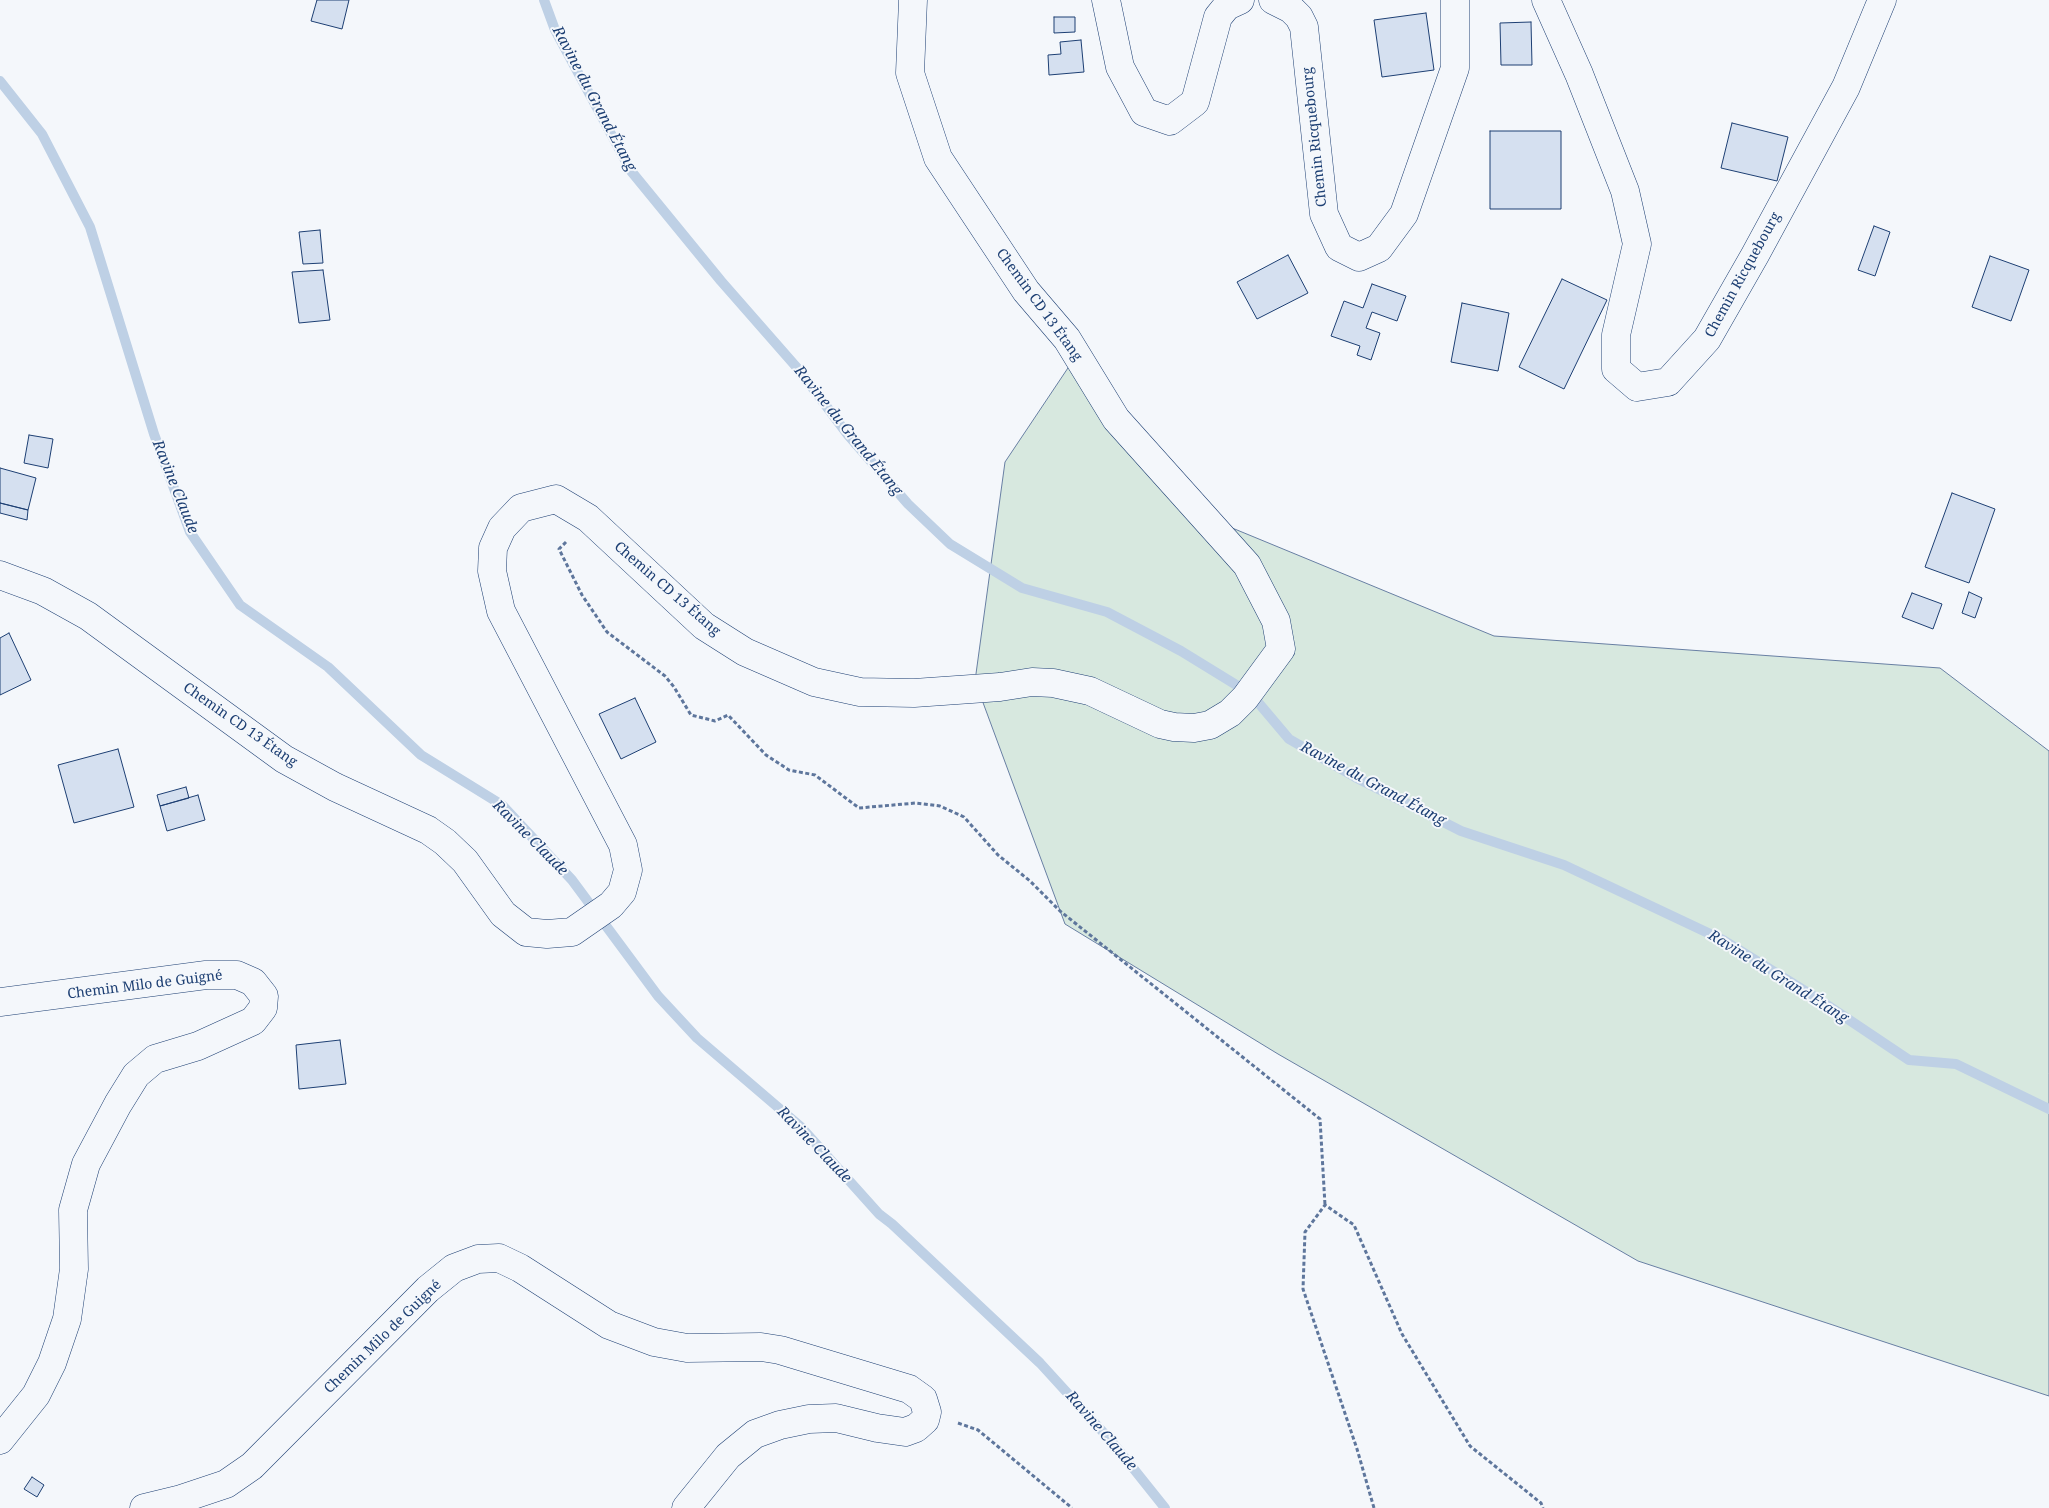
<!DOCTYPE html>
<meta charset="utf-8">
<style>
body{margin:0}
canvas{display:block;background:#f4f7fb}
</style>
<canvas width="2049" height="1508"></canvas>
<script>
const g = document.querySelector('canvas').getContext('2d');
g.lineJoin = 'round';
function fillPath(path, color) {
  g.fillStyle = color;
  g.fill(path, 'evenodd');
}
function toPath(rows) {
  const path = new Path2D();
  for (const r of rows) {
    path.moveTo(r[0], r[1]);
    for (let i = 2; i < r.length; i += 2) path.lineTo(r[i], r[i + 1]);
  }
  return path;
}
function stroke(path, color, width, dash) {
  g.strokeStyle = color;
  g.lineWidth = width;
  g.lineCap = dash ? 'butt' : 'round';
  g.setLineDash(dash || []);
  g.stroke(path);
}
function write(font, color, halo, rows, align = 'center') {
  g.font = font + ' "Noto Serif",serif';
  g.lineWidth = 4;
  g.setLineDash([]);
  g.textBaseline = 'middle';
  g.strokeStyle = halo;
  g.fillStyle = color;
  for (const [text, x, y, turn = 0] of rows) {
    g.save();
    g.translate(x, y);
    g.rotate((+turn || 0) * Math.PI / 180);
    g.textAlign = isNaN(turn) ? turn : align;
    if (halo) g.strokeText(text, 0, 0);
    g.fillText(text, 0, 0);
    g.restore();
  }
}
const green = toPath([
 [1082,347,1174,504,1494,636,1940,668,2049,751,2049,1396,1638,1261,1278,1054,1065,924,975,681,1005,462,1082,347]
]);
fillPath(green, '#d7e8df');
stroke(green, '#687fa3', 1);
stroke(toPath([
 [544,0,555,30,631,171,721,281,799,370,848,435,908,504,950,544,1022,588,1107,612,1181,651,1251,694,1289,739,1355,777,1461,831,1564,865,1723,940,1818,999,1909,1060,1956,1064,2049,1109],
 [0,81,42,134,90,227,154,434,190,532,240,605,328,667,421,755,502,805,572,880,658,996,697,1038,801,1127,879,1214,892,1224,1040,1363,1113,1443,1165,1508]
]), '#bed0e5', 10);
const building = toPath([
 [317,0,349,0,342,29,311,21,317,0],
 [1426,13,1434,70,1382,77,1374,20,1426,13],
 [1054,17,1075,17,1075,32,1054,33,1054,17],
 [1531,22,1532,65,1501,65,1500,23,1531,22],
 [1081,40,1084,72,1049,75,1048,55,1061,54,1060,42,1081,40],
 [1732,123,1788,137,1777,181,1721,168,1732,123],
 [1490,131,1561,131,1561,209,1490,209,1490,131],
 [1874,226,1890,232,1875,276,1858,270,1874,226],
 [320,230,323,263,303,264,299,232,320,230],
 [1288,255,1308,293,1257,319,1237,282,1288,255],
 [1990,256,2029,270,2011,321,1972,307,1990,256],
 [323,270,330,320,299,323,292,272,323,270],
 [1562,279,1607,300,1564,389,1519,367,1562,279],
 [1372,284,1406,296,1397,321,1372,312,1366,328,1380,333,1371,360,1357,355,1360,346,1331,336,1344,301,1363,308,1372,284],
 [1462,303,1509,313,1498,371,1451,362,1462,303],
 [29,435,53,439,48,468,24,463,29,435],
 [0,468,36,478,28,510,0,503,0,468],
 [1952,493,1995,509,1969,583,1925,567,1952,493],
 [0,503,28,510,27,520,0,513,0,503],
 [1969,592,1982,598,1975,618,1962,613,1969,592],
 [1912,593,1942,604,1933,629,1902,617,1912,593],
 [9,633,31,680,0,695,0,638,9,633],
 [635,698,656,742,621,759,599,714,635,698],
 [118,749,134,807,74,823,58,765,118,749],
 [186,787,189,798,160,806,157,795,186,787],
 [198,795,205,820,167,831,160,806,198,795],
 [340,1040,346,1084,299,1089,296,1045,340,1040],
 [32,1477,44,1485,37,1497,24,1489,32,1477]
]);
fillPath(building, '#d5e0f0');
stroke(building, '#1d3f73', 1);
const minor = toPath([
 [1106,0,1120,67,1144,112,1170,121,1195,102,1218,17,1227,6,1240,0],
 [1273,0,1291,9,1299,17,1304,27,1324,214,1339,247,1359,257,1379,248,1404,214,1455,68,1455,0],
 [1546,0,1579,74,1625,191,1637,244,1616,335,1616,369,1637,387,1668,382,1707,339,1755,255,1846,87,1882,0],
 [0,1002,206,975,237,975,253,982,264,996,263,1008,253,1021,198,1046,155,1059,136,1075,118,1104,86,1164,73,1210,74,1269,67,1319,52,1363,36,1395,0,1440],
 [144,1508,181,1499,226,1484,252,1466,428,1289,454,1268,478,1259,499,1258,520,1268,609,1325,654,1342,687,1348,761,1347,780,1350,909,1389,923,1399,927,1412,925,1420,916,1428,905,1432,877,1428,836,1418,809,1419,780,1425,755,1434,728,1456,686,1508]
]);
const major = toPath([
 [0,575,43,591,88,616,284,759,335,787,428,830,445,842,465,861,503,914,526,932,547,934,572,932,611,905,622,892,628,870,623,845,501,611,492,571,493,548,502,528,521,508,556,499,588,518,704,626,745,652,814,682,860,692,914,693,1000,687,1032,682,1053,683,1090,691,1160,724,1174,727,1194,728,1210,725,1230,713,1245,698,1281,649,1276,621,1247,565,1116,419,1067,339,1026,291,938,158,910,73,913,0]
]);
stroke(minor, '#1d3f73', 29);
stroke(major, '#1d3f73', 29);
stroke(toPath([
 [566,542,559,549,582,595,607,632,665,676,674,687,691,715,715,721,728,715,766,755,789,770,815,775,859,808,916,803,940,806,964,817,998,855,1030,881,1060,911,1320,1119,1325,1205],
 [958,1423,978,1430,1072,1508],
 [1374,1508,1357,1449,1303,1289,1305,1232,1325,1205,1354,1225,1402,1334,1470,1446,1541,1503,1543,1508]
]), '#5e769c', 3, [4, 2.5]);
stroke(minor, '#f4f7fb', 28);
stroke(major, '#f4f7fb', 28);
write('14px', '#1d3f73', '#f4f7fb', [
 ["Chemin Ricquebourg",1315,137,-96],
 ["Chemin Ricquebourg",1743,275,-61],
 ["Chemin CD 13 Étang",1039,305,54],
 ["Chemin CD 13 Étang",667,589,41],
 ["Chemin CD 13 Étang",240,725,35],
 ["Chemin Milo de Guigné",145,985,-7],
 ["Chemin Milo de Guigné",383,1337,-44]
]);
write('italic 15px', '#1d3f73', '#f4f7fb', [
 ["Ravine du Grand Étang",594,99,62],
 ["Ravine du Grand Étang",848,431,51],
 ["Ravine Claude",175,487,68],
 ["Ravine du Grand Étang",1373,784,28],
 ["Ravine Claude",530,838,45],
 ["Ravine du Grand Étang",1778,977,32],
 ["Ravine Claude",814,1145,46],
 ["Ravine Claude",1101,1431,49]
]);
</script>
